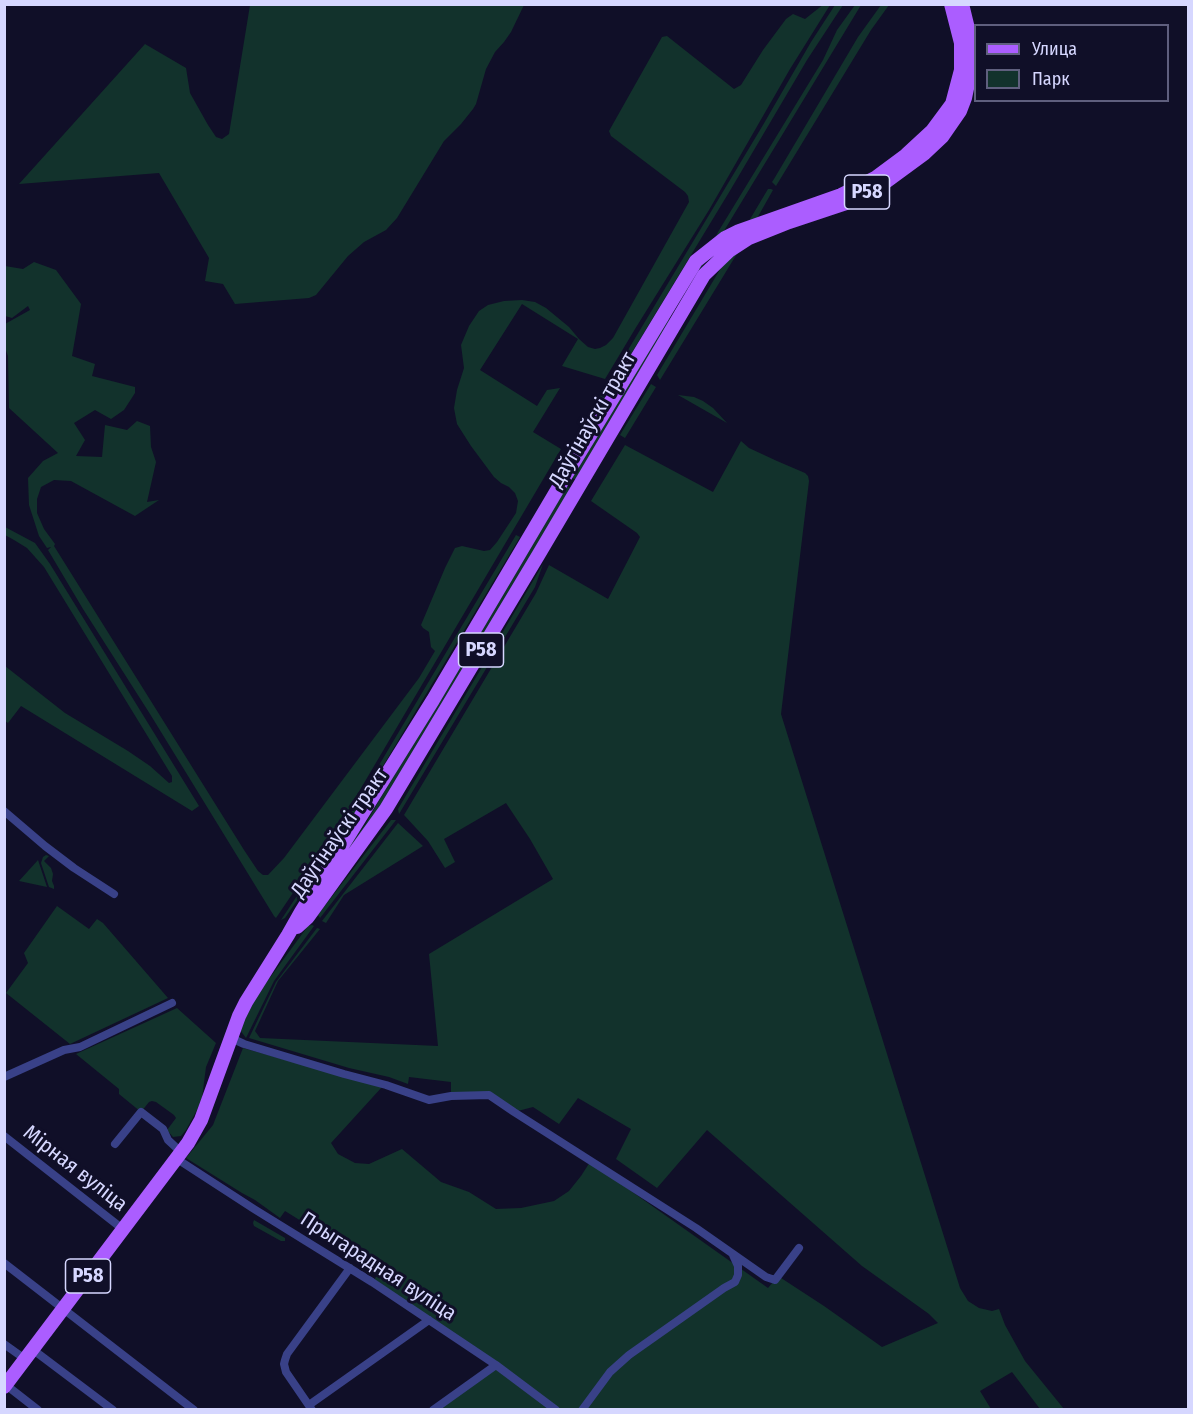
<!DOCTYPE html>
<meta charset="utf-8">
<style>
body{margin:0}
#map{position:relative;width:1193px;height:1414px;overflow:hidden;background:#100f28;font-family:"Fira Sans Condensed",sans-serif}
canvas{display:block}
.frame{position:absolute;inset:0;border:6px solid #d6d7ff;pointer-events:none}
.legend{position:absolute;left:974px;top:24px;width:195px;height:78px;box-sizing:border-box;background:#100f28;border:2px solid #5f5f7e;margin:0;padding:8px 10px;list-style:none;font-size:18px;color:#d6d7ff}
.legend li{display:flex;align-items:center;gap:12px;height:30px}
.legend b{width:30px;border:2px solid #5f5f7e}
</style>
<div id="map">
<canvas width="1193" height="1414"></canvas>
<div class="frame"></div>
<ul class="legend">
<li><b style="height:8px;background:#ab5dff"></b>Улица</li>
<li><b style="height:16px;background:#12322c"></b>Парк</li>
</ul>
</div>
<script>
const g = document.querySelector('canvas').getContext('2d');
g.lineJoin = 'round';
function fillPath(path, color) {
  g.fillStyle = color;
  g.fill(path, 'evenodd');
}
function toPath(rows) {
  const path = new Path2D();
  for (const r of rows) {
    path.moveTo(r[0], r[1]);
    for (let i = 2; i < r.length; i += 2) path.lineTo(r[i], r[i + 1]);
  }
  return path;
}
function stroke(path, color, width, dash) {
  g.strokeStyle = color;
  g.lineWidth = width;
  g.lineCap = dash ? 'butt' : 'round';
  g.setLineDash(dash || []);
  g.stroke(path);
}
function write(font, color, halo, rows, align = 'center') {
  g.font = font + ' "Fira Sans Condensed",sans-serif';
  g.lineWidth = 6;
  g.setLineDash([]);
  g.textBaseline = 'middle';
  g.strokeStyle = halo;
  g.fillStyle = color;
  for (const [text, x, y, turn = 0] of rows) {
    g.save();
    g.translate(x, y);
    g.rotate((+turn || 0) * Math.PI / 180);
    g.textAlign = isNaN(turn) ? turn : align;
    if (halo) g.strokeText(text, 0, 0);
    g.fillText(text, 0, 0);
    g.restore();
  }
}
fillPath(toPath([
 [824,4,830,5,790,69,709,210,635,329,605,379,562,366,578,339,522,304,480,370,537,406,547,390,560,388,533,432,561,449,341,822,276,918,274,916,150,714,83,609,48,550,51,547,47,548,39,536,29,505,28,478,43,461,58,453,9,408,8,356,5,348,5,324,30,310,28,306,12,318,5,316,5,266,23,269,34,262,56,270,81,304,72,356,95,364,92,376,135,387,135,393,124,410,111,419,95,410,74,423,85,440,76,456,102,457,105,425,127,430,137,421,150,426,151,447,156,462,147,502,159,500,135,516,71,481,54,480,41,487,37,499,37,513,44,529,55,544,54,546,244,850,258,871,263,875,268,875,284,858,419,678,435,651,431,647,429,632,423,628,421,625,445,568,455,548,462,546,484,551,490,550,497,542,516,513,518,501,515,493,509,487,501,483,494,477,471,446,457,424,454,408,457,390,464,368,461,345,469,326,479,311,488,305,504,301,522,300,535,302,546,308,569,327,579,339,588,347,595,349,600,348,606,345,613,338,689,202,688,196,685,192,611,136,609,131,662,37,667,36,734,89,741,85,763,50,786,19,793,14,805,19],
 [250,5,524,5,511,32,504,42,495,52,486,69,476,104,473,109,461,124,444,141,397,218,386,230,364,242,348,256,316,295,309,298,235,304,223,284,205,281,209,258,159,173,19,184,145,44,186,68,190,93,208,125,216,137,222,139,229,134],
 [835,5,843,5,807,60,731,189,611,387,607,385,763,125,811,42],
 [855,5,861,5,676,310,708,255,718,232,823,60,837,30],
 [881,5,889,5,871,30,776,186,772,182,774,179,858,37],
 [768,189,771,189,773,190,738,252,660,380,657,375],
 [672,318,636,377,626,398,577,480,572,478,667,321],
 [651,384,656,387,625,438,620,435],
 [605,388,609,390,560,472,556,469],
 [678,395,694,397,703,401,713,408,727,423],
 [741,441,749,448,777,461,805,473,808,476,809,481,781,714,960,1288,968,1301,979,1308,992,1311,999,1309,1005,1325,1025,1361,1064,1409,1040,1409,1012,1372,980,1391,991,1409,433,1409,496,1365,373,1282,380,1270,285,1211,280,1218,255,1200,242,1193,186,1158,213,1125,243,1048,382,1087,331,1143,338,1154,355,1163,369,1164,402,1149,441,1182,469,1192,496,1209,521,1208,554,1201,569,1191,581,1176,590,1162,768,1288,778,1276,824,1306,882,1347,938,1323,929,1314,862,1266,707,1130,657,1188,616,1159,631,1129,578,1098,559,1124,533,1107,514,1112,489,1095,451,1096,451,1082,409,1077,408,1084,389,1077,349,1068,249,1038,276,982,317,928,320,929,278,981,255,1031,260,1038,438,1046,429,954,553,879,530,839,506,803,444,839,455,862,445,868,428,841,404,815,536,593,549,565,608,599,640,537,637,533,591,501,625,445,713,492],
 [566,486,571,488,387,797,304,911,366,823,380,799],
 [5,527,35,543,50,564,199,806,192,811,21,706,8,723,5,721,5,666,65,713,128,751,150,766,169,783,172,782,172,776,44,567,27,548,14,540,5,535],
 [516,535,520,537,356,811,312,879,285,918,281,920,341,829],
 [543,564,535,587,399,814,398,809],
 [391,820,396,820,320,918,318,915,320,912],
 [398,823,423,846,344,895,326,923,322,921],
 [46,855,49,856,44,861,51,868,53,874,52,881,54,886,54,889,49,887,41,863,43,857],
 [38,860,47,887,19,881],
 [57,906,89,929,97,919,103,923,168,998,70,1044,6,993,28,963,24,953],
 [312,925,314,926,274,981,246,1038,240,1030,252,1002,308,926],
 [177,1008,216,1043,206,1067,202,1098,197,1110,186,1130,181,1136,173,1137,167,1130,176,1118,174,1115,156,1102,152,1101,149,1102,141,1112,119,1094,119,1089,76,1054],
 [254,1220,285,1238,285,1241,281,1241,254,1226,253,1223]
]), '#12322c');
stroke(toPath([
 [4,811,45,846,74,868,114,894],
 [231,1038,244,1044,344,1074,386,1085,429,1100,451,1096,489,1095,514,1112,696,1228,766,1277,775,1280,799,1248],
 [4,1077,64,1050,80,1047,172,1003],
 [4,1136,124,1230],
 [115,1144,141,1112,163,1129,168,1140,182,1153],
 [177,1159,254,1209,372,1282,496,1365,556,1410],
 [4,1263,194,1410],
 [4,1344,25,1359],
 [32,1349,113,1410],
 [6,1385,38,1410],
 [309,1405,429,1320],
 [312,1410,286,1372,284,1364,285,1360,287,1354,350,1268],
 [433,1410,496,1365],
 [582,1410,610,1372,629,1355,724,1288,735,1282,738,1275,738,1266,733,1255]
]), '#394188', 8);
stroke(toPath([
 [297,927,308,917,386,809,539,554,704,275,729,251,749,238,789,222,846,203,880,186,925,153,942,137,960,111,965,98,971,69,972,45,962,4],
 [4,1387,188,1143,201,1120,239,1016,246,1002,288,935,301,912,433,700,563,480,696,261,725,238,739,231,841,195,875,178,906,155,932,131,952,104,961,70,961,43,951,4]
]), '#ab5dff', 14);
for (const [x, y, w] of [
 [867,192,45],
 [481,650,45],
 [88,1276,45]
]) {
  const box = new Path2D();
  box.roundRect(x - w / 2, y - 17, w, 34, 4.5);
  g.fillStyle = '#100f28';
  g.fill(box);
  stroke(box, '#d6d7ff', 1.5);
}
write('bold 20px', '#d6d7ff', null, [
 ["Р58",867,192],
 ["Р58",481,650],
 ["Р58",88,1276]
]);
write('21px', '#d6d7ff', '#100f28', [
 ["Даўгінаўскі тракт",593,420,-60],
 ["Даўгінаўскі тракт",340,833,-55],
 ["Мірная вуліца",75,1169,38],
 ["Прыгарадная вуліца",378,1267,33]
]);
</script>
